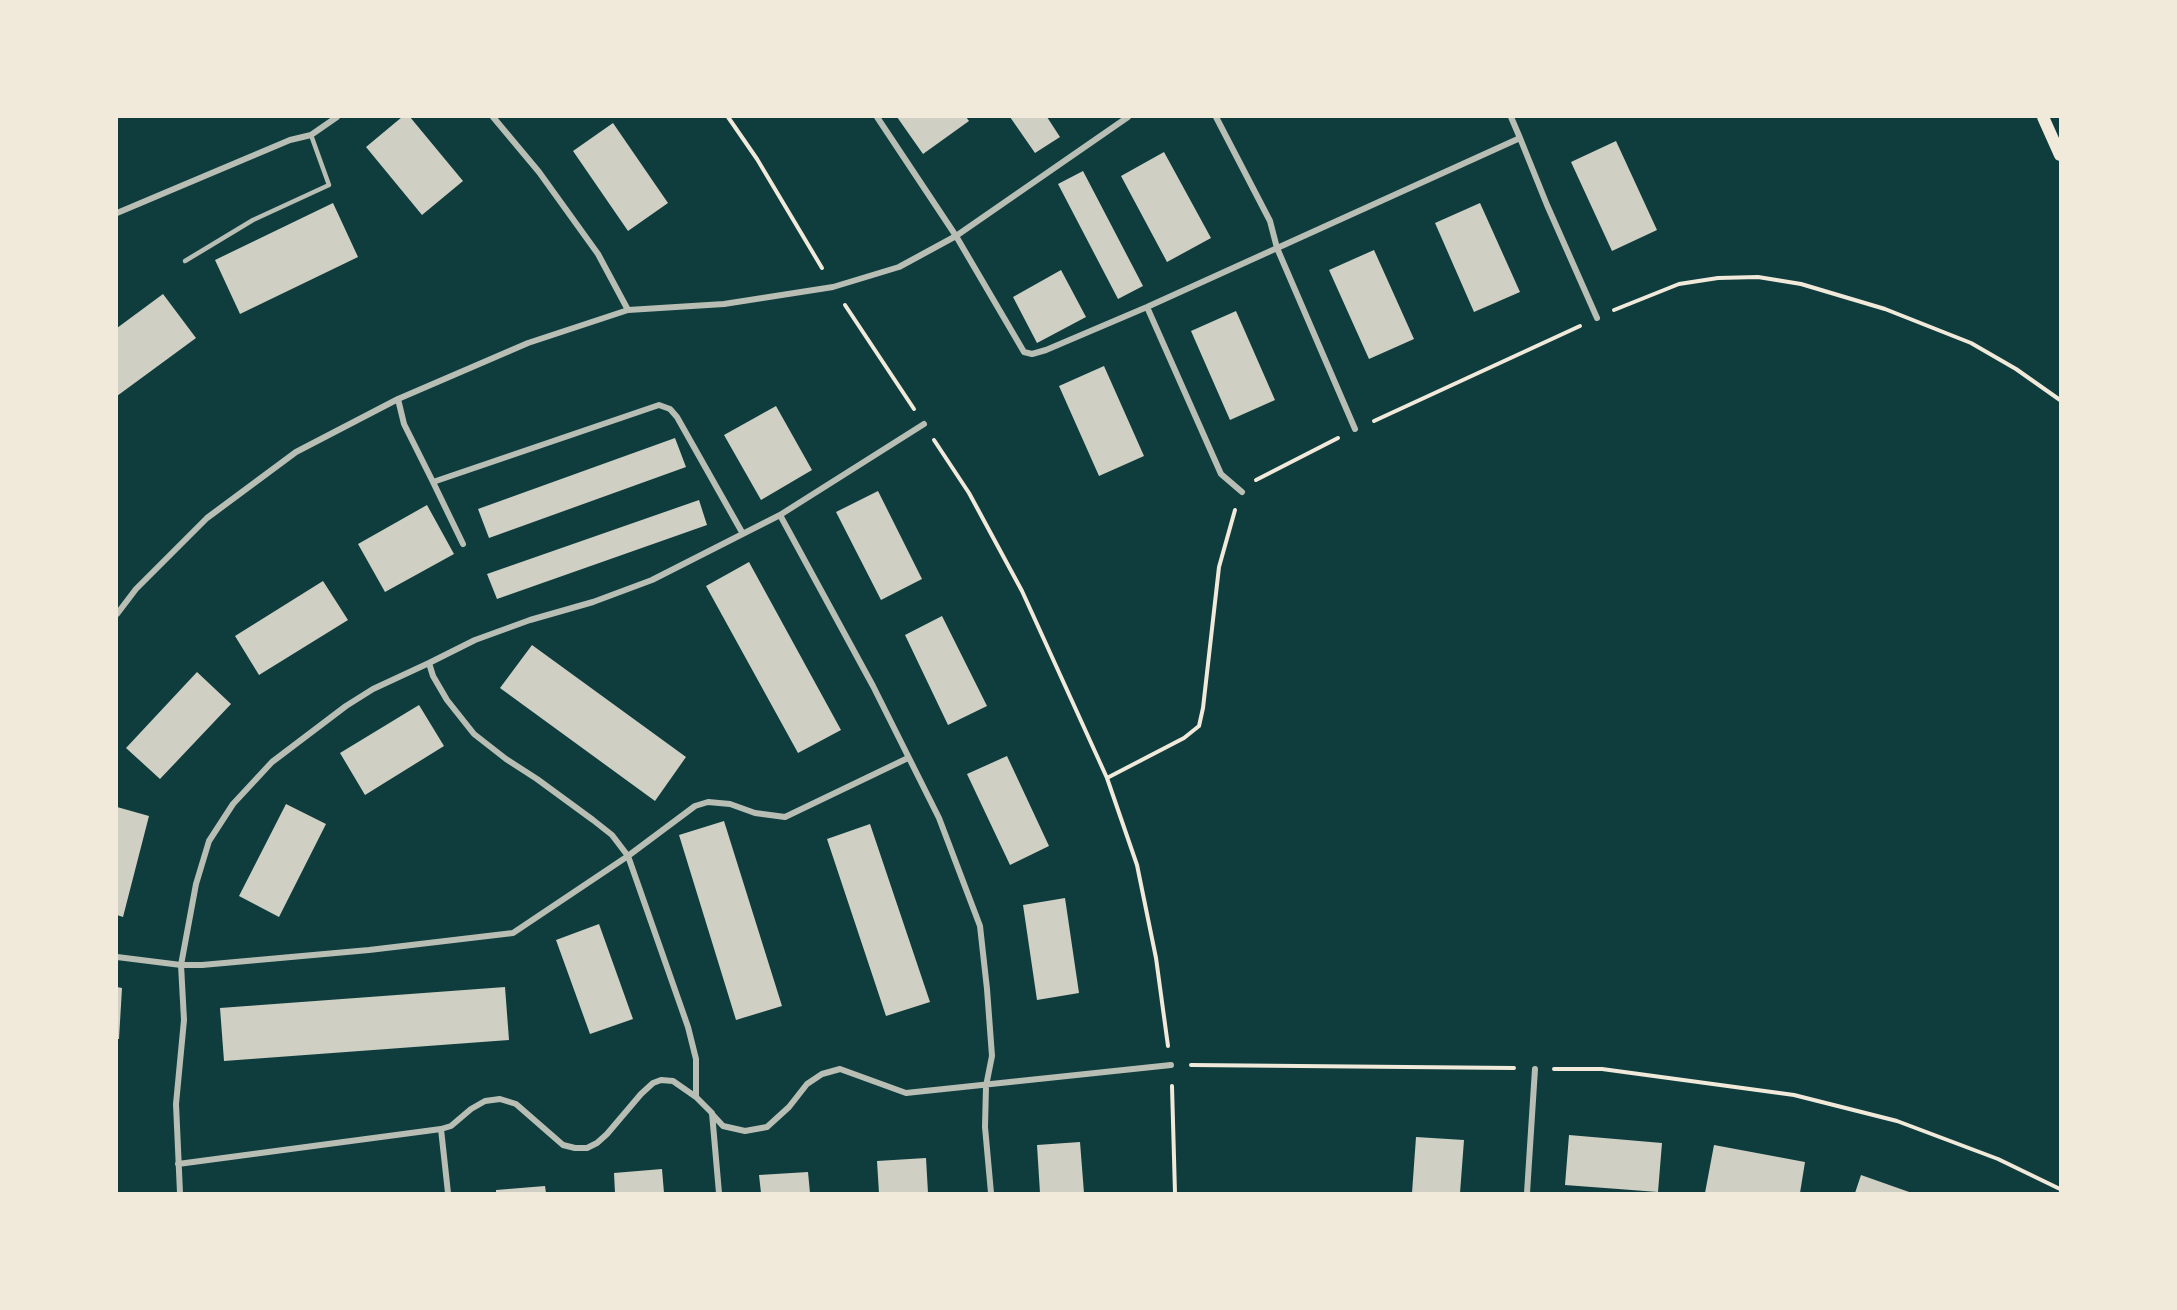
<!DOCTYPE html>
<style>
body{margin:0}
#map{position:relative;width:2177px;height:1310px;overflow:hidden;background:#0f3d3e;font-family:"Public Sans",sans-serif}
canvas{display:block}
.frame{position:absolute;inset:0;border:118px solid #f1e9da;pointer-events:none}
</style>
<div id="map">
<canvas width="2177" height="1310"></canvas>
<div class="frame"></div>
</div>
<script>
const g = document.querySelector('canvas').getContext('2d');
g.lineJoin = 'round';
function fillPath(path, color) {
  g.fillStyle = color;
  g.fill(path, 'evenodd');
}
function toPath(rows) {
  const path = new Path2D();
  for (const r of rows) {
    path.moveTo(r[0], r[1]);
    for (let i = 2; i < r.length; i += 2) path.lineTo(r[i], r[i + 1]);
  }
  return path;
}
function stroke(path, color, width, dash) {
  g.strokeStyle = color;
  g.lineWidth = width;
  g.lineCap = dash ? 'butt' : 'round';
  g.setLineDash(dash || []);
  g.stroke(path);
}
fillPath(toPath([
 [402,117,410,117,463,181,422,215,366,147],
 [897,117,966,117,969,121,923,154],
 [1010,117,1047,117,1060,137,1035,153],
 [613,123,668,203,628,231,573,151],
 [1616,141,1657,230,1612,251,1571,162],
 [1164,152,1211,238,1167,262,1121,176],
 [1083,171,1143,286,1118,299,1058,184],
 [333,203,358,257,240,314,215,260],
 [1480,203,1520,292,1474,312,1435,223],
 [1374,250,1414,339,1369,359,1329,270],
 [1061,270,1086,317,1037,343,1013,297],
 [163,294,196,338,117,396,117,328],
 [1236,311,1275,400,1230,420,1191,331],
 [1104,366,1144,456,1099,476,1059,386],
 [776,406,812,470,761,500,724,435],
 [675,438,686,467,489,538,478,509],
 [878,491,922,579,881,600,836,512],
 [699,500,707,525,497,599,487,574],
 [427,505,454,554,385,592,358,544],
 [749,562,841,730,798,753,706,586],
 [323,581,348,620,259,675,235,636],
 [942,616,987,706,948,725,905,635],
 [532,645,686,757,655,801,500,688],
 [197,672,231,704,160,779,126,748],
 [419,705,444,746,365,795,340,753],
 [1007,756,1049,846,1010,865,967,774],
 [286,804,326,824,279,917,239,896],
 [117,807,149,816,123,917,117,915],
 [724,821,782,1006,736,1020,679,835],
 [870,824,930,1002,886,1016,827,839],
 [1065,898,1079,993,1037,1000,1023,905],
 [599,924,633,1019,590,1034,556,940],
 [117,987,122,988,119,1039,117,1039],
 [505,987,509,1040,224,1061,220,1008],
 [1569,1135,1662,1143,1658,1192,1565,1185],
 [1416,1137,1464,1140,1460,1193,1412,1193],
 [1080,1142,1084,1193,1040,1193,1037,1145],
 [1714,1145,1805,1162,1800,1193,1705,1193],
 [926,1158,928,1193,879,1193,877,1161],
 [662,1169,664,1193,615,1193,614,1173],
 [808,1172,810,1193,761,1193,759,1175],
 [1861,1175,1912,1193,1855,1193],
 [545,1186,546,1193,496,1193,496,1190]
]), '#cfcfc3');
stroke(toPath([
 [728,117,757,159,822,268],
 [845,305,914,409],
 [1614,310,1679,284,1718,278,1758,277,1801,284,1885,309,1971,343,2016,369,2060,400],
 [1374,421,1580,326],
 [934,440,969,493,1022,591,1107,778,1137,865,1156,958,1168,1046],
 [1256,480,1338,438],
 [1107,778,1184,738,1199,726,1203,708,1219,567,1235,510],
 [1191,1065,1514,1068],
 [1554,1069,1602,1069,1794,1095,1897,1121,1998,1159,2060,1189],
 [1172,1086,1175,1193]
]), '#f1e9da', 4);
stroke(toPath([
 [185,261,253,220,329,185,311,135]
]), '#b8beb3', 4.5);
stroke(toPath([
 [493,117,539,172,598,254,628,310],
 [877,117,956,236,1024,352,1032,354,1046,350,1147,307,1520,138,1547,205,1597,318],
 [1216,117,1270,221,1277,248,1355,429],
 [1511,117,1520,138],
 [117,213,290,140,311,135,337,117],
 [1147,307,1221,474,1242,492],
 [398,399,404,424,433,482,659,405,670,409,677,417,743,534],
 [433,482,463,544],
 [780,515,924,424],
 [117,614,136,589,207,518,296,452,398,399,528,343,628,310,724,304,833,287,899,267,956,236,1128,117],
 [429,663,475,640,530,620,593,602,652,580,780,515,873,686,939,818,980,926,987,989,992,1056,986,1086,985,1127,991,1193],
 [117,957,181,965,202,965,369,950,513,933,628,856,695,806,708,802,730,804,755,813,785,817,908,758],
 [712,1114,723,1126,745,1131,767,1127,789,1107,807,1084,822,1074,840,1069,906,1093,1171,1065],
 [441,1129,448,1193],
 [178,1164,441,1129,451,1126,471,1109,485,1101,500,1099,516,1104,563,1145,575,1148,587,1148,597,1143,607,1134,641,1094,653,1083,661,1080,673,1081,696,1097],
 [180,1193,176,1104,184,1020,181,965,196,884,209,841,233,804,272,762,346,706,373,689,429,663,433,676,447,700,474,734,506,759,537,779,593,820,612,835,628,856,688,1027,696,1059,696,1097,712,1113,719,1193],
 [1527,1193,1535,1069]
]), '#b8beb3', 6);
stroke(toPath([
 [2043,117,2060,155]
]), '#f1e9da', 12);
</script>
